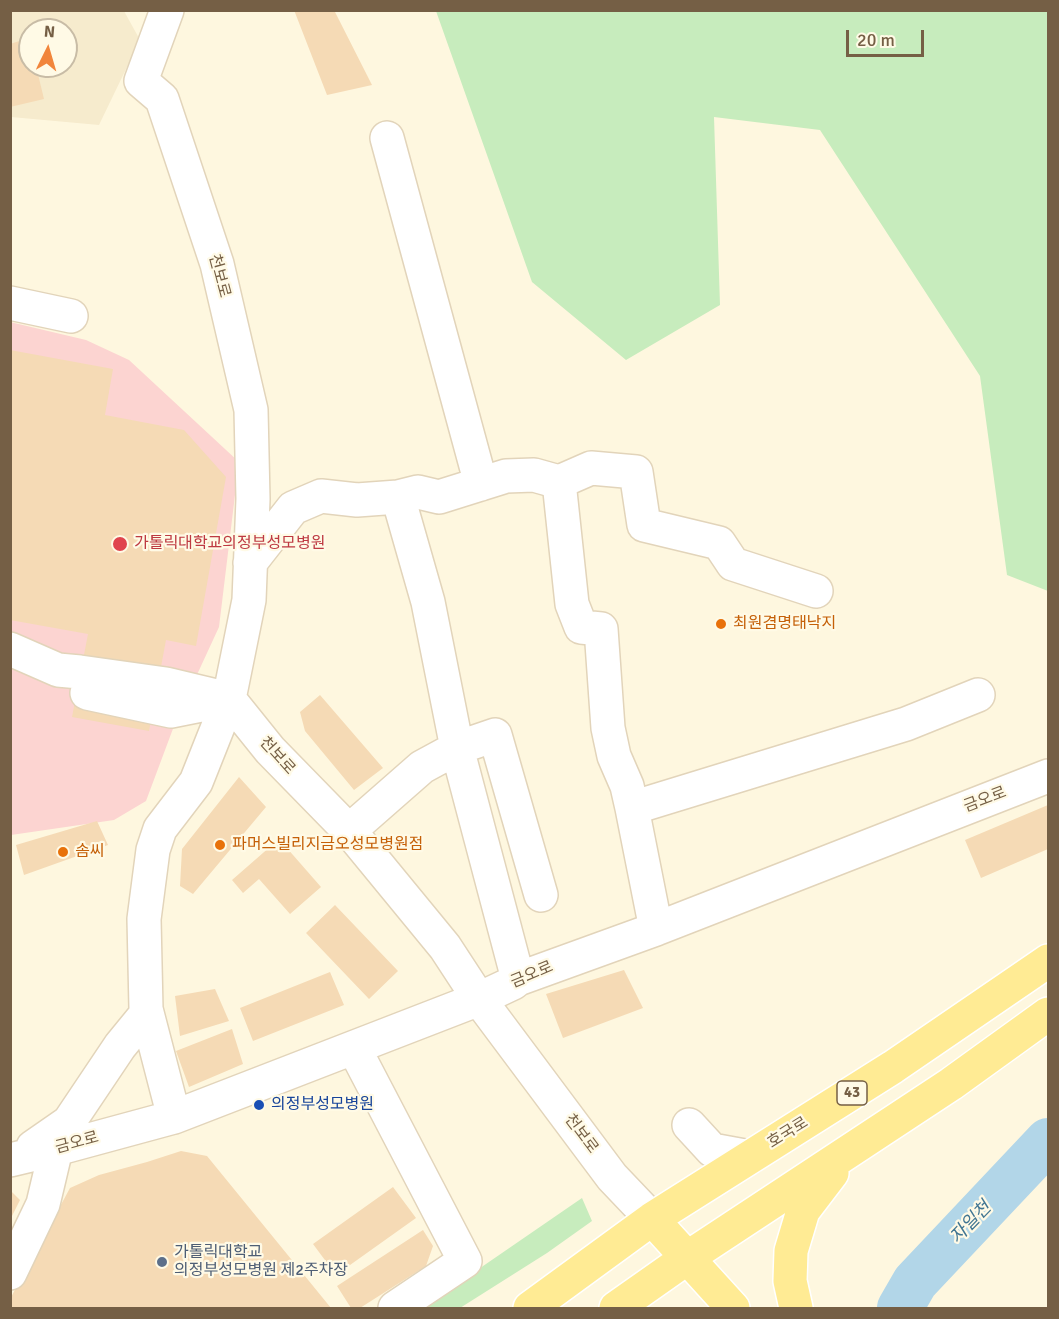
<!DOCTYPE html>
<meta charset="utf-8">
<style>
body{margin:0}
#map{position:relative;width:1059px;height:1319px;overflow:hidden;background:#fef7df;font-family:Signika,sans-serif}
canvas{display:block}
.frame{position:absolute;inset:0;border:12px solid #755f45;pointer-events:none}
.north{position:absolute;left:18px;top:18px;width:60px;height:60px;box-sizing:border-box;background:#fffae6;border:2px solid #c8bca6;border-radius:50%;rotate:5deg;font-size:16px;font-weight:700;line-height:24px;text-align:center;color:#755f45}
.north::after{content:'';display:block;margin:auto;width:21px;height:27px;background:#f1853b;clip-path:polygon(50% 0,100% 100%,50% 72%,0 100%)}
.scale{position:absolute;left:846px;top:30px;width:78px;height:27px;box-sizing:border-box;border:3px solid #755f45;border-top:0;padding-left:8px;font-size:18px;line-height:21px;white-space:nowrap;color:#755f45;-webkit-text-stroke:4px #fffae6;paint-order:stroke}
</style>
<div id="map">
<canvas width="1059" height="1319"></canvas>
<div class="frame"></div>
<div class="north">N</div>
<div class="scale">20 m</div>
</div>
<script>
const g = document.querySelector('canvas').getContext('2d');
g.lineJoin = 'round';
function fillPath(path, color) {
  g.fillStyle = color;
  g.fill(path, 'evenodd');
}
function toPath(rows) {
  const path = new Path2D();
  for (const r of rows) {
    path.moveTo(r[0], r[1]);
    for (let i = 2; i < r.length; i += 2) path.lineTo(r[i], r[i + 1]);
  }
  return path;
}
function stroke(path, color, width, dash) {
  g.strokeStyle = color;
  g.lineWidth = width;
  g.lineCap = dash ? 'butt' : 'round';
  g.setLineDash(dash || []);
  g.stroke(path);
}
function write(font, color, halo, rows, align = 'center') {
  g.font = font + ' Signika,"Noto Sans KR",sans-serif';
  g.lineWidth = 4.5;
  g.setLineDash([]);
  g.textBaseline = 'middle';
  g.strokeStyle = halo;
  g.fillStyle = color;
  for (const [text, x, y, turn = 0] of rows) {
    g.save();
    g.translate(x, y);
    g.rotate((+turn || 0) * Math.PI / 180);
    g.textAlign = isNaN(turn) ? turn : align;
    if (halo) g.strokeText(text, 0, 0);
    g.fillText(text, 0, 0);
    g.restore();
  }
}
fillPath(toPath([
 [10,11,124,11,140,40,99,125,11,117],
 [30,30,66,30,66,66,30,66]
]), '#f6ebcd');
fillPath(toPath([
 [10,322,86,340,129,360,239,462,219,627,177,718,146,801,114,820,11,835]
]), '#fcd4d1');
fillPath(toPath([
 [436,11,1048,11,1048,591,1007,575,980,376,820,130,714,117,720,305,626,360,532,282],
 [582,1198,592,1221,547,1253,460,1308,422,1308]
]), '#c7ecbd');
stroke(toPath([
 [900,1308,915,1282,1048,1141]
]), '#b2d6e8', 46);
fillPath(toPath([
 [294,10,334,10,372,85,327,95],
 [29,38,30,66,36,66,44,99,10,107,10,44],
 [10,350,113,369,105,415,184,430,226,477,196,646,166,640,149,731,72,717,88,634,10,620],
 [320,695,383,768,354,790,305,731,300,712],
 [239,777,266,807,193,894,180,886,182,849],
 [1048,805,1048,849,981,878,965,840],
 [97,821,108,845,24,875,16,845],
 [279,839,321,887,290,914,259,879,243,893,232,880],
 [335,905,398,971,369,999,306,933],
 [624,970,643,1008,563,1038,546,994],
 [330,972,344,1005,253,1041,240,1008],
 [215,989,229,1021,180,1036,175,996],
 [232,1029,243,1064,189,1087,176,1051],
 [181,1151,207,1156,331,1308,10,1308,10,1299,70,1188,99,1175,147,1162],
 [393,1187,416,1218,336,1275,313,1244],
 [10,1190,20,1200,10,1220],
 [423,1230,433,1246,426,1266,360,1308,351,1308,337,1286]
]), '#f5dab5');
const minor = toPath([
 [167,10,141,81,162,99,217,264,251,410,253,499,249,600,229,699,196,782,160,829,153,850,144,919,146,1009,174,1117],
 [387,138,481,484],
 [10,303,71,316],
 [559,482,591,468,636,472,644,525,719,543,733,564,816,591],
 [398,497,428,602,457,748,518,979],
 [250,563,293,508,321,496,357,500,398,497,418,492,439,497,506,476,534,475,559,482,572,604,581,627,601,629,608,728,614,756,627,786,632,808,656,929],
 [10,649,58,670,80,672,166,684,229,699],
 [87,693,171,711,221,701],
 [229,699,270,750,353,835,445,947,479,999,612,1177,652,1219],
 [632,808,906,724,978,695],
 [349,831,422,767,457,748,495,735,541,895],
 [354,1048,465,1261,395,1308],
 [689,1125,712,1150,750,1157],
 [33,1147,69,1122,120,1046,147,1013],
 [10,1160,56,1149,174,1117,479,999,513,983,518,979,656,929,1048,776],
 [10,1273,43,1204,56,1149]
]);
const major = toPath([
 [652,1219,733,1308],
 [530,1308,652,1219,893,1067,1048,961],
 [616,1308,687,1258,951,1084,1048,1014],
 [796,1308,790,1281,791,1251,803,1211,832,1173]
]);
stroke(minor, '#e2d4ba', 36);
stroke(major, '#fff', 36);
stroke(minor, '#fff', 33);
stroke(major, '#ffeb94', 33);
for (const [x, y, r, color] of [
 [120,544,8,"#e0444e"],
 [721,624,6,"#e8710a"],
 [220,845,6,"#e8710a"],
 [63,852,6,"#e8710a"],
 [259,1105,6,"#1a4fb4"],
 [162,1262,6,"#5c6f8a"]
]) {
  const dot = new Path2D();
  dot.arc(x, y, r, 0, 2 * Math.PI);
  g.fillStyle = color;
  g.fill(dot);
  stroke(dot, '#fffae6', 2);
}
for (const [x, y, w] of [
 [852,1093,30]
]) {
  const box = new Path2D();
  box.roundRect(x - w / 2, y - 12, w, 24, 4.5);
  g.fillStyle = '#fffae6';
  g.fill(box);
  stroke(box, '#755f45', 1.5);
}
write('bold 15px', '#755f45', null, [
 ["43",852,1093]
]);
write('16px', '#755f45', '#fffae6', [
 ["천보로",219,276,75],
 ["천보로",277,756,48],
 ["금오로",985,800,-21],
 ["금오로",532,975,-23],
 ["호국로",788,1133,-32],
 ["천보로",581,1134,53],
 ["금오로",77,1143,-15]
]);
write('16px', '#be3a42', '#fffae6', [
 ["가톨릭대학교의정부성모병원",134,544]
], 'left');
write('16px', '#c56008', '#fffae6', [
 ["최원겸명태낙지",733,624],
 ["파머스빌리지금오성모병원점",232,845],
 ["솜씨",75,852]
], 'left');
write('16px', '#164399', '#fffae6', [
 ["의정부성모병원",271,1105]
], 'left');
write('16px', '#4e5e75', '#fffae6', [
 ["가톨릭대학교",174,1253],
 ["의정부성모병원 제2주차장",174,1271]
], 'left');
write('italic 18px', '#407592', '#fffae6', [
 ["자일천",971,1223,-46]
]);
</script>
